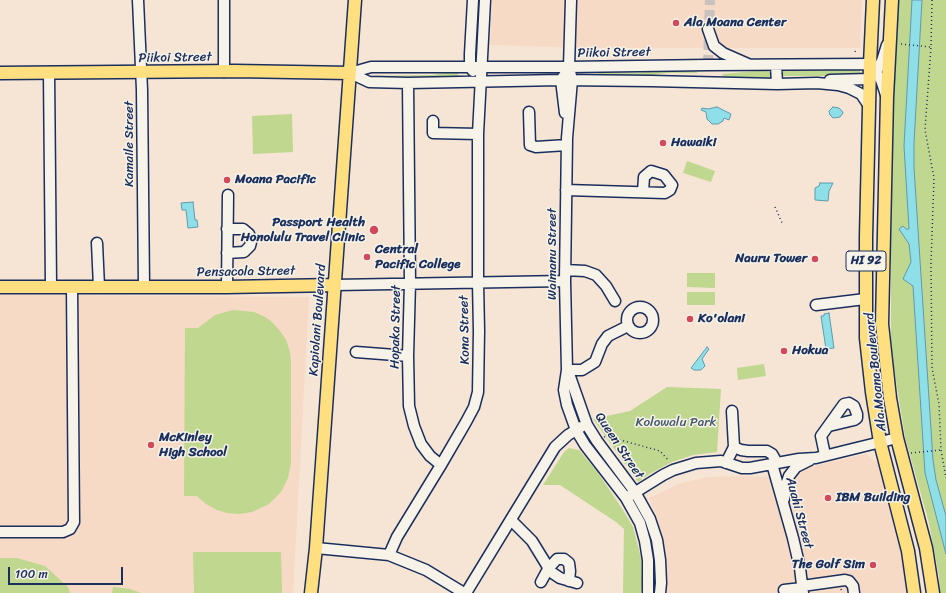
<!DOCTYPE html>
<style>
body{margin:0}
#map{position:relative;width:946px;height:593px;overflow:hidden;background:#f6e4d4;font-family:Sriracha,sans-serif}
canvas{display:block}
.scale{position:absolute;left:8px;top:567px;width:115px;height:18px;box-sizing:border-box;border:2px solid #1b2f5e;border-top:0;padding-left:5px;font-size:12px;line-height:14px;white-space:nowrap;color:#1b2f5e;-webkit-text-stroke:3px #f7f3e8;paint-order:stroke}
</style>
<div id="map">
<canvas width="946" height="593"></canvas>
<div class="scale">100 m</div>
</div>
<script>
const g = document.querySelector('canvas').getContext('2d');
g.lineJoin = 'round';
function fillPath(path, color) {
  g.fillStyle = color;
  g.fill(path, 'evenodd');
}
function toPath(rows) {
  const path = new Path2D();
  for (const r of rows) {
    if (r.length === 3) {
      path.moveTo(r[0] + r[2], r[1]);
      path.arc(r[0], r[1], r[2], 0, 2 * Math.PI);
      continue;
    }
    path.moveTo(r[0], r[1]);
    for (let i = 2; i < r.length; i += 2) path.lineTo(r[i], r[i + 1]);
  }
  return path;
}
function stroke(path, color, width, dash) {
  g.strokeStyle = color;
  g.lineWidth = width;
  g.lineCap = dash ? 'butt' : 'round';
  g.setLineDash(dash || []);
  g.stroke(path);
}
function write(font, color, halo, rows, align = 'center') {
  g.font = font + ' Sriracha,sans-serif';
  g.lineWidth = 3;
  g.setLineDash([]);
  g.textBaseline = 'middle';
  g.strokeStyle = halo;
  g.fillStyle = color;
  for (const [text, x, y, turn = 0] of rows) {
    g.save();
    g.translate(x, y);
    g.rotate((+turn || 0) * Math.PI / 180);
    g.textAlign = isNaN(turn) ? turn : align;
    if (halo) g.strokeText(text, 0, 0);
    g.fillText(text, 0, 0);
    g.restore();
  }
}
fillPath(toPath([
 [492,0,862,0,860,48,584,48,490,45],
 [0,295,309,297,293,593,0,593],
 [866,454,880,465,905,565,908,593,665,593,663,548,656,515,649,498,681,483,708,477,738,476,766,477]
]), '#f6dac6');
fillPath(toPath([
 [899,0,946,0,946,593,940,593,939,577,929,523,905,437,891,349,891,132],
 [655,69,698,70,697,73,666,73,647,76,599,76,598,72,640,73],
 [858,69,862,74,861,76,781,76,782,70],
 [767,70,770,72,771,75,771,77,768,79,724,77,722,74],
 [451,72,458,72,458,79,369,78,368,76,432,75],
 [292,114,293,152,253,154,252,116],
 [687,161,715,171,711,182,683,173],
 [687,273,715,273,715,288,687,287],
 [687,292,715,292,715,305,687,305],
 [233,310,254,312,265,317,272,322,280,331,286,340,290,352,291,361,291,463,288,478,281,492,269,504,252,512,239,514,227,513,217,510,206,504,197,496,184,496,185,328,198,328,215,315],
 [764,364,766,376,738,380,737,368],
 [667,387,721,389,717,452,693,455,672,462,651,473,638,482,593,419,630,411],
 [569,448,579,450,596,470,623,510,633,527,641,558,642,585,641,593,623,593,624,529,616,522,560,485,543,485,564,452],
 [193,552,281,552,282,593,194,593],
 [0,558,17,558,45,566,68,587,70,593,0,593],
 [113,587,130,589,141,593,112,593]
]), '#bfd78e');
const water = toPath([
 [912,0,922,0,914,143,914,168,933,460,936,480,946,516,946,554,925,473,913,286,903,279,911,262,909,244,899,229,903,226,906,229,909,229,904,146,912,0],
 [717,107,731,114,729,120,724,118,723,121,718,124,712,124,707,119,706,112,701,110,702,108,708,109,717,107],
 [833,107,839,108,842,111,843,113,840,117,833,118,830,115,829,111,833,107],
 [820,183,833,183,829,191,828,201,815,200,815,188,819,186,820,183],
 [193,202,195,220,197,220,198,227,188,228,186,210,182,210,181,203,193,202],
 [829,313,834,348,826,349,821,316,824,316,824,314,829,313],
 [707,347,709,349,702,359,705,366,701,370,694,370,691,368,707,347]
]);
fillPath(water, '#8edfe7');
stroke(water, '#6099b0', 1);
stroke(toPath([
 [708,65,710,0]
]), '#cac0bc', 10, [10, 5]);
const minor = toPath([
 [138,0,142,90,144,287],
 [224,0,224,72],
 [571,0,569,67,572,80,567,138,565,281,567,370,564,390,567,405,576,430,585,445,626,498,640,523,645,541,648,560,648,593],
 [708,29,714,46,723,53,748,64],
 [776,65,777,84],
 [473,71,470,67,470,54,473,0],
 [49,72,51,286],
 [350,73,371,67,569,67,708,65,870,64,881,80,886,95],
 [350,73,369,82,408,83,561,80,651,81,777,84,817,83,838,85,849,88,861,94,869,106],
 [830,80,870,79,876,72,882,61,887,45],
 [408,83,410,283,408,356,409,406,414,426,421,444,430,456,441,465],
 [529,112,530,145,536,147,567,145],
 [565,113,561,80,565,74],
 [433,121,433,133,478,134],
 [566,190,665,193,670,190,672,185,664,175,651,171,644,177,643,192],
 [97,243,99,287],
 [227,253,244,252,250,246,251,242,249,234,243,229,227,229],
 [565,270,585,271,596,275,606,286,615,301],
 [335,285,565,281],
 [227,287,228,195],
 [816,305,865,299],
 [640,320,13],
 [356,352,408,356],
 [567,370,582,370,595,362,602,344,608,336,628,326],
 [568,371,587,425,597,441,635,492,650,519,657,540,660,560,661,583,660,593],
 [734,447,741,450,748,451,767,451,772,454,777,463],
 [825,455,821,436,844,404,849,403,854,406,857,414,857,418,854,420,829,426],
 [726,463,734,447,732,411],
 [772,464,793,538,800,568,803,593],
 [626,498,663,475,673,470,696,463,721,461,742,468,750,468,799,459,816,458,897,438],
 [784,499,786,485,789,476,796,467,810,460],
 [511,520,532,541,551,572,560,578,577,583],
 [0,532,63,532,70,529,74,522,72,287],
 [316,548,389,555,426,570,464,593],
 [389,555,397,537,441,465,466,422,474,407,478,392,479,331,478,282,478,134,485,0],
 [541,582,548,569,557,559,564,559,569,563,570,571,569,581],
 [802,586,845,580,849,581,853,586,854,593],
 [784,590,802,588],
 [466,593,555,447,568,435,581,427]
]);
const major = toPath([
 [873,0,870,64,866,237,866,338,872,392,880,442,908,551,914,593],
 [892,0,887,97,882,324,890,398,897,438,926,548,933,593],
 [0,73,235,71,350,73],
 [0,287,227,287,335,285],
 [311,593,316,548,355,0]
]);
stroke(minor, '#1b2f5e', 13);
stroke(major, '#1b2f5e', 15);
stroke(toPath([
 [932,0,931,47,925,130,934,178,931,263,932,368,939,404,941,450,946,478],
 [901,44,931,47],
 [855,51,856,53],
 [775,207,783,225],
 [604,437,606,436,660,451,669,461],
 [911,453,941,450],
 [841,589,842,593]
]), '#1b2f5e', 1.5, [1, 3]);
stroke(minor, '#f7f3e8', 10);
stroke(major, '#ffdf80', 12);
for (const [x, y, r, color] of [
 [676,23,4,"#d1495b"],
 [663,143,4,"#d1495b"],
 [227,180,4,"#d1495b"],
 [374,230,5,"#d1495b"],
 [367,257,4,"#d1495b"],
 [815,259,4,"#d1495b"],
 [690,319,4,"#d1495b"],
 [784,351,4,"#d1495b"],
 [151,445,4,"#d1495b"],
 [828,498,4,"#d1495b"],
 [873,565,4,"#d1495b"]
]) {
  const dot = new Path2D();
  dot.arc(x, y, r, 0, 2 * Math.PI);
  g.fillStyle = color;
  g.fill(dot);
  stroke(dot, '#f7f3e8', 1.5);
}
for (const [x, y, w] of [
 [866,261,40]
]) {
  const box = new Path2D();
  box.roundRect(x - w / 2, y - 10, w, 20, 3);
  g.fillStyle = '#f7f3e8';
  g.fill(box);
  stroke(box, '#1b2f5e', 1);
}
write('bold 12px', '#1b2f5e', null, [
 ["HI 92",866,261]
]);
write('bold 13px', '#1b2f5e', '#f7f3e8', [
 ["Ala Moana Center",684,23],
 ["Hawaiki",671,143],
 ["Moana Pacific",235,180],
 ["Passport Health",365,223,"right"],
 ["Honolulu Travel Clinic",365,238,"right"],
 ["Central",375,250],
 ["Pacific College",375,265],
 ["Nauru Tower",807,259,"right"],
 ["Ko'olani",698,319],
 ["Hokua",792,351],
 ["McKinley",159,438],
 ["High School",159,453],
 ["IBM Building",836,498],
 ["The Golf Sim",865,565,"right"]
], 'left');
write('13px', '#1b2f5e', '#f7f3e8', [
 ["Piikoi Street",614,53,-1],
 ["Piikoi Street",175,58,-1],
 ["Kamaile Street",130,144,-90],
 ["Waimanu Street",553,254,-90],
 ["Pensacola Street",246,272,-1],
 ["Kapiolani Boulevard",318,320,-86],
 ["Hopaka Street",396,327,-89],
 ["Kona Street",465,330,-91],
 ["Ala Moana Boulevard",876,372,-96],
 ["Queen Street",619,446,56],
 ["Auahi Street",799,513,75]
]);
write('13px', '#44596a', '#f7f3e8', [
 ["Kolowalu Park",676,423]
]);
</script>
